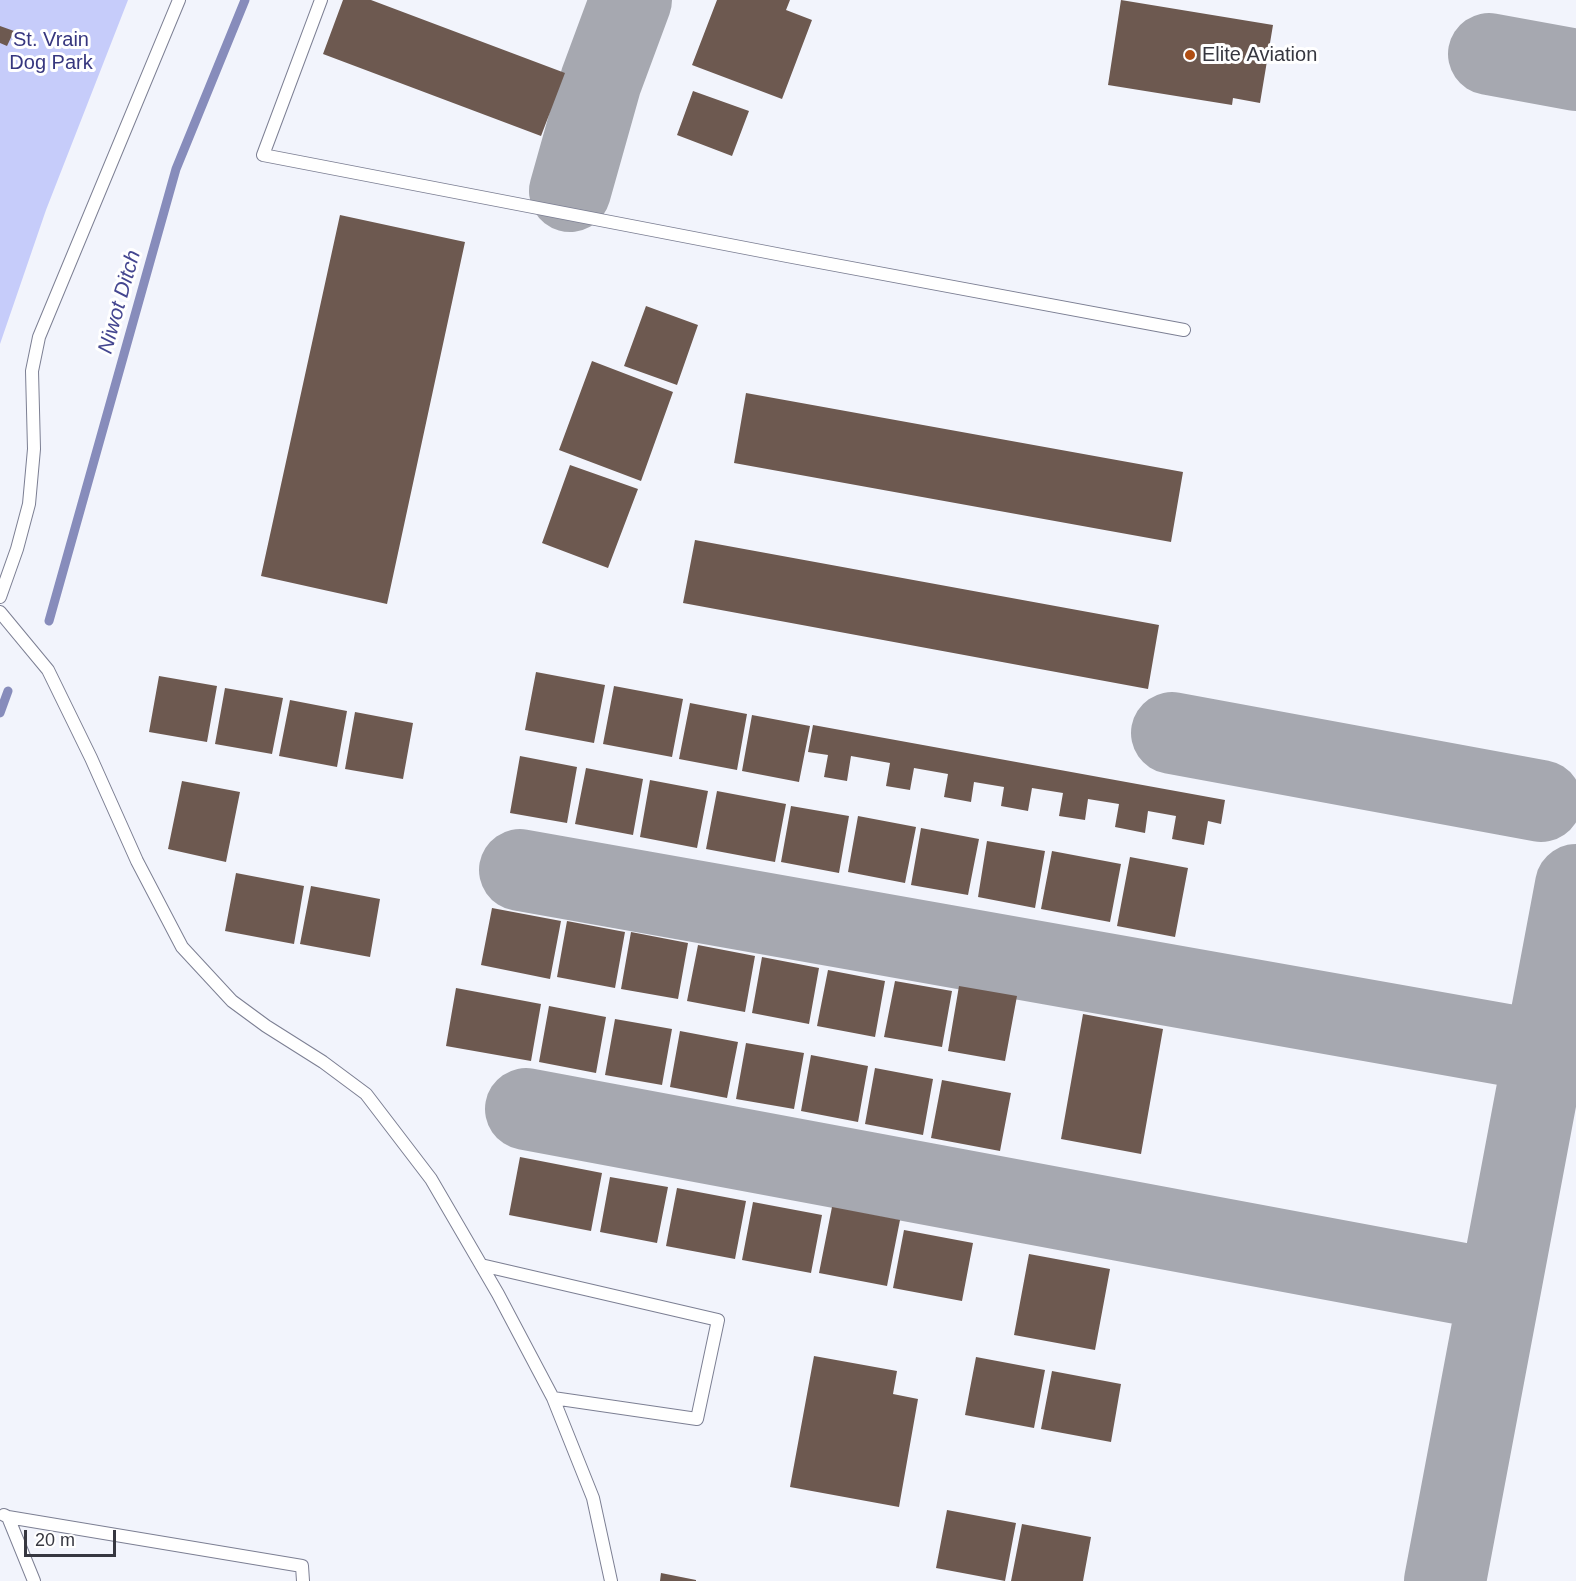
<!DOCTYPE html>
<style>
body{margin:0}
#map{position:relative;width:1576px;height:1581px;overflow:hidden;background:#f2f4fc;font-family:Arial,sans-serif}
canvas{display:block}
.scale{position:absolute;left:24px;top:1530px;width:92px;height:27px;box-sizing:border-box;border:3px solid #363740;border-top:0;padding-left:8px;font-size:18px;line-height:21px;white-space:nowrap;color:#363740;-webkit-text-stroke:4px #fff;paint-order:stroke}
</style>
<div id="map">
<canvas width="1576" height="1581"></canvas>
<div class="scale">20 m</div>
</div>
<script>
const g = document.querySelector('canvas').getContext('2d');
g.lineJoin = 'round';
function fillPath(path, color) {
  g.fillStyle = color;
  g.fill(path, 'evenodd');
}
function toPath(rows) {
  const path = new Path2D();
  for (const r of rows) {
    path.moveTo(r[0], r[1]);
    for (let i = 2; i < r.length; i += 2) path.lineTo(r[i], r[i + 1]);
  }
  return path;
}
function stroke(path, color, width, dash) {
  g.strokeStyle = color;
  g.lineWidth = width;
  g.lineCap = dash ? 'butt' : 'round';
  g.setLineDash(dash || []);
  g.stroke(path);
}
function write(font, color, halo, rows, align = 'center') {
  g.font = font + ' Arial,sans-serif';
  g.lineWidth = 6;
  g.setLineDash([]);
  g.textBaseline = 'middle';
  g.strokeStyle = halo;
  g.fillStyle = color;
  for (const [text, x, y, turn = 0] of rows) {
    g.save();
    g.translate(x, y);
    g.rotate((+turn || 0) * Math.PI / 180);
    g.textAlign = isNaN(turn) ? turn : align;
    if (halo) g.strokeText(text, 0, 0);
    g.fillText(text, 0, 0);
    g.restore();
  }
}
fillPath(toPath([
 [0,0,128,0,46,210,0,344]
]), '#c6ccfa');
stroke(toPath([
 [49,621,176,169,245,0],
 [0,713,8,691]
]), '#878cbb', 9);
stroke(toPath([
 [1489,54,1576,70],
 [570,191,601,81,631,0],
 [1172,733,1541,801],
 [520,870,1507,1045],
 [526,1109,1463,1284],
 [1445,1581,1576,885]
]), '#a6a8b0', 82);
fillPath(toPath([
 [343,0,371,0,565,73,541,136,323,54],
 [717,0,790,0,786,10,812,20,782,99,692,65],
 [1121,0,1273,25,1260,103,1233,98,1232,105,1108,85],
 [0,26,14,31,7,46,0,43],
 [693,91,749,111,732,156,677,135],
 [340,215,465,242,387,604,261,576],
 [646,306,698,325,677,385,624,366],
 [592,361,673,392,641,481,559,450],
 [746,393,1183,472,1171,542,734,463],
 [570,465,638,489,608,568,542,543],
 [695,540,1159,625,1148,689,683,603],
 [536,672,605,685,594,743,525,730],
 [159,676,217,686,207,742,149,732],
 [614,686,683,699,672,757,603,744],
 [225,688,283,698,272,754,215,744],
 [290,700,347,711,337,767,279,756],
 [690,703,747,714,737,770,679,759],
 [355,712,413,723,403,779,345,769],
 [752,715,810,726,799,782,742,771],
 [813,725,1225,800,1221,824,1208,821,1204,845,1172,839,1176,816,1148,811,1145,833,1115,827,1119,804,1088,799,1085,820,1059,816,1063,793,1032,788,1028,811,1001,806,1004,787,974,782,971,802,944,797,948,774,914,768,910,790,886,786,890,763,851,756,847,781,824,777,828,755,808,752],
 [520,756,577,767,567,823,510,813],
 [586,768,643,779,633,835,575,824],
 [650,780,708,791,697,848,640,837],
 [182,781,240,792,226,862,168,849],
 [717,791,786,804,775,862,706,849],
 [791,806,849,816,839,873,781,862],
 [858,816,916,827,905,883,848,872],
 [921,828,979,839,968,895,911,885],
 [987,841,1045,851,1035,908,978,897],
 [1052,851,1121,864,1110,922,1041,909],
 [1130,857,1188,868,1175,937,1117,926],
 [236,873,304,886,294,944,225,931],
 [311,886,380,899,370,957,300,944],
 [492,908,561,921,550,979,481,965],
 [567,921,625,932,615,988,557,977],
 [631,932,688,943,678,999,621,989],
 [698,945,755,956,745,1012,687,1001],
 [762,957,819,968,809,1024,752,1013],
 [828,970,885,981,875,1037,817,1026],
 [895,981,952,991,942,1047,884,1037],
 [959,986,1017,996,1005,1061,948,1051],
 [456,988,541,1004,531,1061,446,1046],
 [549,1006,606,1017,596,1073,539,1062],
 [1083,1014,1163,1029,1141,1154,1061,1139],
 [615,1019,672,1029,662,1085,605,1075],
 [680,1031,738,1042,727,1098,670,1087],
 [746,1043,804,1053,794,1109,736,1099],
 [811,1055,868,1066,858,1122,801,1111],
 [875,1068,933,1079,923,1135,865,1124],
 [942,1080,1011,1093,1000,1151,931,1138],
 [520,1157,602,1173,591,1231,509,1215],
 [610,1177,668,1187,657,1243,600,1232],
 [677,1188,746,1201,735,1259,666,1246],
 [753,1202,822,1215,811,1273,742,1260],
 [832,1207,900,1220,887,1286,819,1273],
 [904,1230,973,1243,962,1301,893,1288],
 [1029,1254,1110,1269,1095,1350,1014,1335],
 [814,1356,897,1371,893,1394,918,1399,899,1507,790,1487],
 [976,1357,1045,1370,1034,1428,965,1415],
 [1052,1371,1121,1384,1111,1442,1041,1429],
 [947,1510,1016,1523,1005,1581,936,1568],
 [1022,1524,1091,1537,1083,1581,1011,1581],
 [661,1573,696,1580,696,1581,660,1581]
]), '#6d5950');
const service = toPath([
 [321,0,263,155,787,256,1184,330],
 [0,597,17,549,29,504,34,449,32,371,39,337,179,0],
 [0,612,48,670,91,758,137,861,182,947,232,1001,266,1026,323,1062,366,1094,431,1179,498,1294,553,1398,593,1498,611,1581],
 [481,1265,718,1320,697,1419,553,1398],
 [4,1515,8,1517,34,1581],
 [8,1517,302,1566,303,1581]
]);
stroke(service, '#7c7f93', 14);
stroke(service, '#fff', 12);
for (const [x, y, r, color] of [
 [1190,55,6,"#b04e13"]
]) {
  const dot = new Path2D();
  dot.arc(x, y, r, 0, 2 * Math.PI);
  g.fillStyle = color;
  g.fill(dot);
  stroke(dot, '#fff', 2);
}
write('20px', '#37377f', '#fff', [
 ["St. Vrain",51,40],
 ["Dog Park",51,63]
]);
write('20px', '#363740', '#fff', [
 ["Elite Aviation",1202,55]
], 'left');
write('italic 21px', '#444690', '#fff', [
 ["Niwot Ditch",120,302,-74]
]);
</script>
